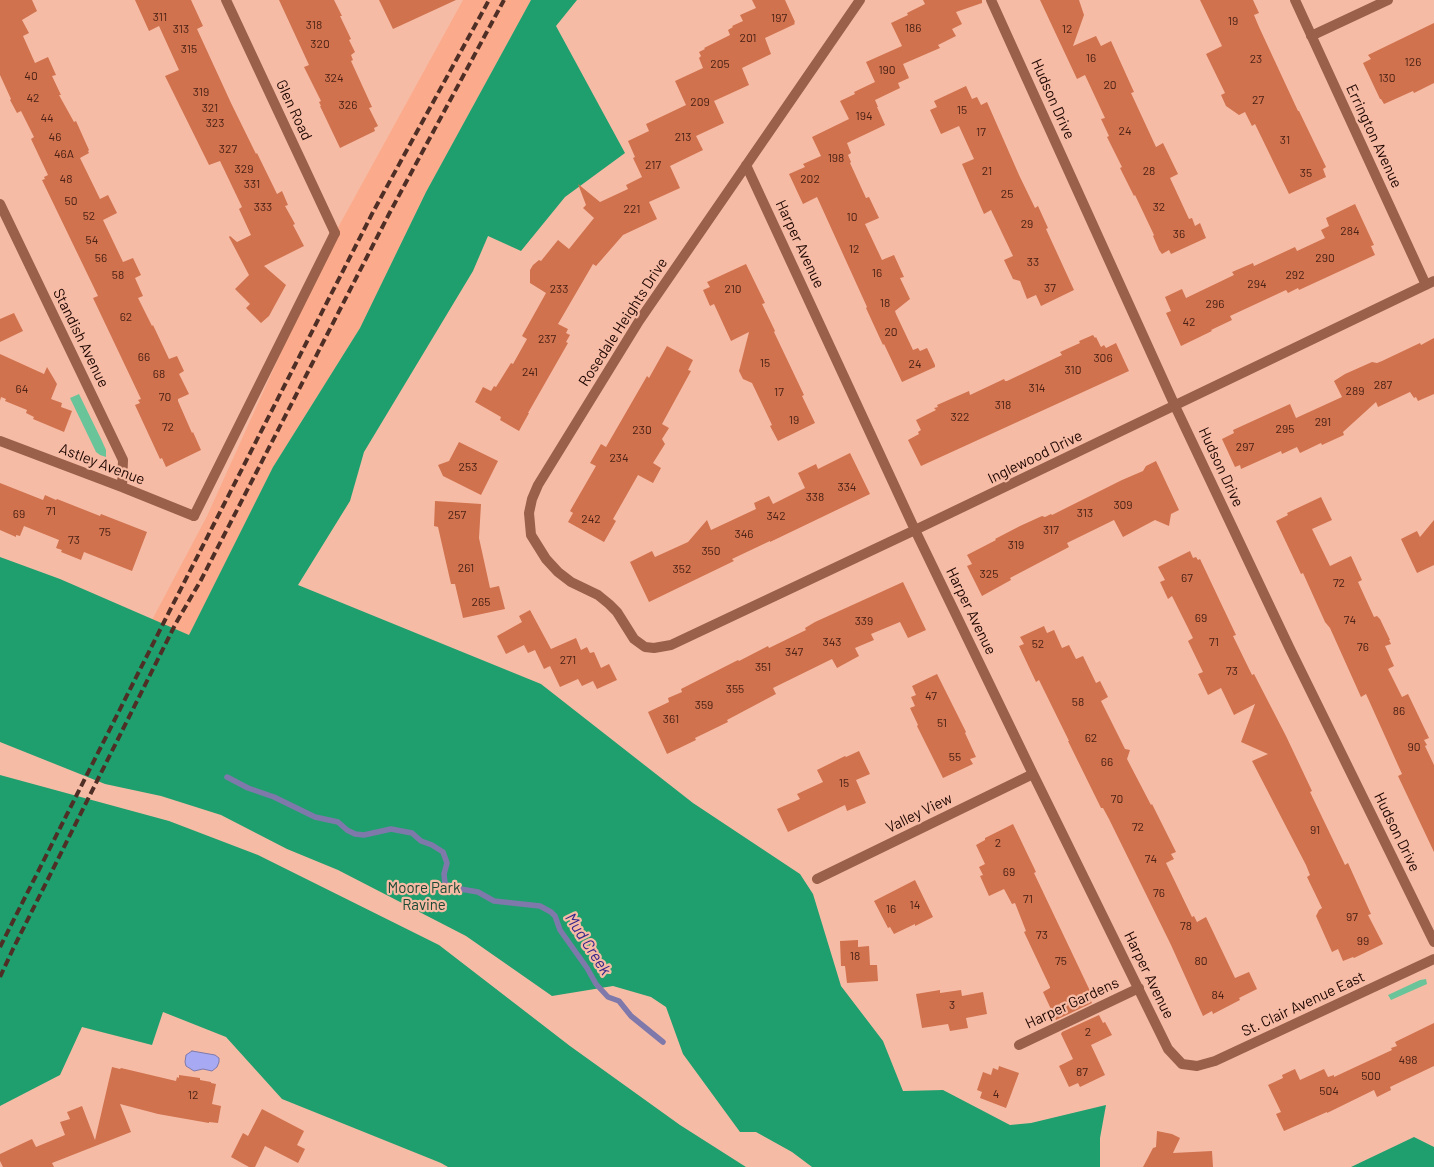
<!DOCTYPE html>
<style>
body{margin:0}
canvas{display:block;background:#f6bba5}
</style>
<canvas width="1434" height="1167"></canvas>
<script>
const g = document.querySelector('canvas').getContext('2d');
g.lineJoin = 'round';
function fillPath(path, color) {
  g.fillStyle = color;
  g.fill(path, 'evenodd');
}
function toPath(rows) {
  const path = new Path2D();
  for (const r of rows) {
    path.moveTo(r[0], r[1]);
    for (let i = 2; i < r.length; i += 2) path.lineTo(r[i], r[i + 1]);
  }
  return path;
}
function stroke(path, color, width, dash) {
  g.strokeStyle = color;
  g.lineWidth = width;
  g.lineCap = dash ? 'butt' : 'round';
  g.setLineDash(dash || []);
  g.stroke(path);
}
function write(font, color, halo, rows, align = 'center') {
  g.font = font + ' Barlow,sans-serif';
  g.lineWidth = 4.5;
  g.setLineDash([]);
  g.textBaseline = 'middle';
  g.strokeStyle = halo;
  g.fillStyle = color;
  for (const [text, x, y, turn = 0] of rows) {
    g.save();
    g.translate(x, y);
    g.rotate((+turn || 0) * Math.PI / 180);
    g.textAlign = isNaN(turn) ? turn : align;
    if (halo) g.strokeText(text, 0, 0);
    g.fillText(text, 0, 0);
    g.restore();
  }
}
fillPath(toPath([
 [463,0,531,0,426,192,360,328,273,467,189,636,152,620,207,516,335,233]
]), '#fbab8c');
fillPath(toPath([
 [79,394,102,441,106,450,106,457,100,455,96,452,70,398],
 [1426,979,1427,984,1391,1000,1388,995,1420,980]
]), '#6ac499');
fillPath(toPath([
 [531,0,577,0,556,26,625,153,565,197,521,251,488,236,473,271,364,452,350,501,298,585,541,684,693,803,800,874,813,894,841,986,883,1041,903,1091,943,1090,1010,1125,1031,1123,1106,1105,1100,1138,1100,1167,812,1167,792,1152,756,1132,740,1132,683,1054,666,1007,651,997,613,986,552,996,466,936,338,870,287,849,221,815,161,796,105,784,0,742,0,557,60,579,189,635,273,467,360,328,426,192],
 [0,775,169,821,258,855,439,945,570,1046,680,1125,746,1167,448,1167,441,1163,282,1099,226,1037,163,1012,152,1045,82,1027,60,1075,0,1106],
 [1414,1137,1434,1147,1434,1167,1351,1167]
]), '#209f6e');
const water = toPath([
 [192,1051,215,1055,219,1058,219,1062,217,1067,212,1071,203,1069,194,1071,186,1066,185,1062,186,1055,192,1051]
]);
fillPath(water, '#a7aaf2');
stroke(water, '#7e79aa', 1);
stroke(toPath([
 [227,777,248,788,274,797,315,817,338,822,347,830,355,834,364,835,391,829,412,833,421,841,432,845,443,852,447,863,444,874,445,883,449,887,478,892,494,901,540,906,551,912,555,916,560,930,587,968,596,984,608,997,619,1001,631,1016,663,1042]
]), '#7e79aa', 5.5);
fillPath(toPath([
 [0,0,32,0,37,11,22,20,29,33,23,36,35,63,48,57,56,75,52,76,61,95,59,95,74,122,76,121,89,150,88,151,89,153,80,158,100,199,108,195,117,213,103,220,123,262,133,258,141,275,135,278,143,296,138,298,152,326,153,325,169,359,177,356,184,371,179,374,189,394,178,399,178,401,192,433,193,432,201,450,166,467,162,458,160,459,135,405,140,403,138,400,141,399,93,298,98,296,42,180,45,179,44,177,48,175,31,139,34,137,21,111,17,113,10,100,11,99,0,75],
 [135,0,191,0,203,26,197,29,231,103,256,154,257,153,277,194,282,191,288,205,285,206,295,224,293,225,304,246,264,266,286,285,269,316,261,323,246,308,250,304,235,289,249,275,229,237,230,236,237,242,251,235,239,209,242,207,220,161,209,165,165,76,179,70,159,26,149,31],
 [279,0,334,0,342,16,340,16,351,39,349,40,355,52,351,55,353,60,351,61,372,107,369,108,378,126,374,128,375,131,340,148,320,106,321,106,319,102,321,101,304,67,309,65],
 [379,0,456,0,393,29],
 [752,0,785,0,795,22,794,23,795,24,765,38,771,54,742,68,749,85,714,101,724,123,696,136,703,150,670,166,680,188,649,202,657,219,623,235,596,266,593,264,558,324,568,329,566,333,570,335,566,342,568,343,528,413,529,413,519,431,500,420,501,417,475,402,483,387,491,391,494,386,496,387,511,363,513,364,527,339,522,336,546,293,530,283,530,270,533,265,539,260,541,261,558,240,569,249,594,218,583,208,586,205,578,184,600,202,628,189,626,185,642,177,633,158,635,157,628,141,649,131,646,124,686,105,675,81,703,68,699,58,701,56,699,52,705,49,704,48,730,35,728,30,733,27,732,26,743,21,740,15,756,8],
 [923,0,982,0,982,3,956,12,962,24,952,29,956,36,938,45,940,48,903,64,909,78,898,83,900,88,875,100,878,107,877,107,885,125,847,143,851,153,848,155,851,162,850,163,866,198,869,197,879,218,865,224,882,260,894,255,904,277,900,278,910,299,895,311,896,314,913,350,918,348,920,351,927,348,935,365,935,367,902,382,884,344,883,345,866,308,867,307,817,197,803,204,789,174,805,167,803,164,821,156,812,137,849,119,840,101,855,94,854,92,875,82,866,62,902,46,891,23,908,15,907,13,925,4],
 [1040,0,1079,0,1084,15,1073,46,1096,36,1101,46,1111,41,1134,92,1131,93,1156,147,1163,143,1178,174,1170,178,1189,219,1192,218,1195,226,1200,223,1206,238,1171,254,1169,250,1162,254,1159,250,1153,236,1154,235,1135,195,1134,196,1120,168,1122,167,1107,137,1109,136,1101,119,1105,118,1085,75,1077,79],
 [1200,0,1253,0,1259,13,1254,15,1259,27,1298,111,1299,111,1326,167,1323,169,1326,177,1289,194,1255,124,1252,126,1245,112,1239,115,1226,106,1221,95,1225,93,1206,54,1222,46],
 [1434,23,1434,83,1414,93,1413,91,1384,104,1381,99,1380,99,1363,63,1371,59,1368,55],
 [966,86,972,99,977,97,981,105,987,102,1019,175,1035,208,1038,206,1048,228,1046,229,1074,290,1041,306,1036,295,1027,299,1020,281,1013,279,1004,260,1013,256,991,210,984,214,962,164,974,159,959,126,941,134,930,110,937,107,934,101],
 [1355,204,1374,245,1371,246,1375,255,1299,290,1298,288,1288,293,1286,290,1230,316,1232,320,1211,330,1212,331,1181,346,1166,313,1171,311,1165,297,1182,289,1186,298,1234,275,1232,272,1253,263,1254,266,1295,247,1297,251,1325,238,1321,230,1329,226,1326,218],
 [746,264,765,303,762,304,775,331,774,332,804,395,802,396,815,423,778,441,770,426,772,425,752,383,743,379,739,371,749,332,731,341,714,304,710,306,703,290,710,287,707,282],
 [14,313,23,331,0,342,0,319],
 [1093,335,1095,338,1096,337,1101,347,1104,345,1106,348,1116,343,1129,371,921,466,908,440,919,434,918,432,921,430,916,420,936,410,934,408,938,407,937,405,969,391,970,395,1004,379,1005,381,1007,381,1062,355,1060,352,1080,343,1079,341],
 [1434,338,1434,394,1418,401,1416,397,1414,398,1410,392,1378,407,1376,402,1343,432,1344,435,1322,445,1321,443,1300,453,1297,447,1282,454,1281,451,1241,469,1240,465,1235,467,1222,439,1234,433,1233,430,1290,404,1296,418,1342,397,1334,381,1345,374,1372,362,1377,363,1382,361,1420,343,1421,345],
 [667,346,693,360,688,370,691,371,662,424,669,428,662,439,665,444,653,463,661,468,653,483,638,475,613,519,616,521,604,542,568,522,573,513,570,511,596,466,590,463,601,444,606,447,647,376,649,378],
 [0,354,44,374,47,367,57,384,51,399,62,403,61,407,72,411,64,432,33,419,34,417,26,413,27,410,5,401,6,399,1,397,0,401],
 [459,442,498,461,481,495,443,476,438,465,449,461],
 [850,453,870,494,770,542,770,541,732,559,734,561,649,602,630,562,652,551,655,557,688,542,707,520,711,530,756,509,754,503,769,496,773,504,805,488,798,473,816,464,818,469],
 [1156,461,1179,510,1171,514,1169,526,1155,520,1123,537,1114,520,1067,543,1069,547,1010,578,1011,580,982,596,967,566,972,564,967,555,996,540,995,539,1020,526,1042,516,1045,517,1051,514,1052,515,1122,480,1143,471,1146,466],
 [0,483,43,500,45,495,56,500,57,499,100,516,101,514,147,532,132,571,84,552,81,560,61,552,62,550,56,548,59,540,24,526,20,536,16,535,16,537,0,530],
 [1321,497,1332,520,1312,529,1330,566,1351,556,1362,580,1358,582,1374,617,1377,616,1380,619,1390,640,1389,640,1391,644,1385,646,1394,666,1388,669,1402,697,1408,694,1429,738,1424,740,1427,745,1425,746,1434,765,1434,852,1398,776,1402,774,1366,694,1361,697,1330,628,1325,622,1303,573,1301,574,1276,521,1288,515,1287,513],
 [435,501,481,504,479,538,490,588,499,586,505,609,463,618,455,584,451,584,438,527,434,526],
 [1434,520,1434,565,1417,573,1401,539,1417,531,1420,537],
 [1190,551,1193,558,1196,557,1198,560,1200,559,1236,635,1233,636,1252,675,1254,674,1286,736,1312,791,1310,792,1345,865,1348,863,1371,914,1368,915,1383,944,1354,958,1353,957,1343,961,1338,949,1332,952,1316,916,1319,910,1322,908,1307,877,1310,875,1306,865,1252,761,1268,754,1241,742,1255,704,1234,715,1221,688,1208,695,1198,674,1203,672,1188,641,1193,638,1172,596,1168,599,1160,582,1165,580,1158,567],
 [903,582,926,630,908,638,900,622,871,634,874,640,855,648,859,656,837,668,832,659,773,688,776,694,727,720,728,722,695,738,696,740,667,754,648,712,669,702,668,698,682,692,681,689,738,660,739,661,768,646,769,648,806,630,805,628,815,622],
 [530,610,551,649,576,638,581,650,587,647,590,653,594,652,601,668,609,664,617,680,597,689,593,681,582,686,578,679,560,687,550,666,544,669,535,650,528,653,524,645,506,654,497,636,522,622,519,616],
 [1044,626,1047,633,1054,630,1062,648,1069,645,1076,659,1083,656,1096,683,1100,681,1108,697,1101,701,1125,749,1130,750,1127,759,1151,805,1152,804,1176,852,1171,854,1174,859,1166,863,1192,917,1194,916,1197,922,1206,917,1235,978,1249,972,1257,989,1239,998,1240,1000,1213,1014,1212,1011,1203,1016,1171,945,1109,819,1103,808,1101,808,1068,741,1069,741,1039,680,1036,682,1019,646,1024,644,1020,637],
 [937,674,966,732,965,733,976,757,970,759,973,764,943,778,917,726,918,725,910,708,915,706,911,697,916,695,912,686],
 [859,751,870,774,856,780,866,803,847,811,845,805,788,832,777,809,800,799,797,794,823,782,817,770,845,756,846,757],
 [1013,824,1036,872,1034,873,1091,993,1088,995,1092,1003,1056,1020,1043,992,1050,988,1050,987,1024,932,1026,931,1015,903,1012,904,1004,889,989,896,980,876,983,875,979,867,985,864,976,845,985,840,985,838],
 [915,880,933,917,915,926,915,924,894,934,890,927,888,928,874,901],
 [858,940,858,947,869,946,870,965,877,965,878,981,847,983,845,966,841,966,840,941],
 [940,990,940,993,961,990,962,996,983,992,987,1014,966,1018,968,1028,950,1031,948,1024,922,1028,916,994],
 [1099,1015,1103,1023,1105,1022,1112,1035,1091,1045,1105,1075,1080,1087,1078,1083,1069,1087,1059,1066,1073,1059,1061,1034,1062,1032],
 [1434,1023,1434,1066,1390,1087,1391,1090,1377,1097,1374,1090,1327,1113,1327,1112,1284,1131,1276,1114,1281,1112,1268,1085,1283,1078,1282,1075,1295,1069,1300,1080,1324,1069,1328,1077,1334,1075,1334,1077,1392,1050,1391,1048,1397,1046,1395,1042],
 [999,1066,1019,1073,1006,1108,980,1098,982,1092,977,1090,983,1072,991,1075,993,1068,998,1070],
 [112,1067,120,1069,121,1068,176,1081,177,1077,179,1078,179,1075,200,1078,200,1080,211,1082,211,1083,216,1084,212,1104,221,1106,218,1123,209,1122,209,1123,158,1114,120,1104,131,1132,52,1163,54,1167,3,1167,0,1161,0,1154,32,1139,36,1147,65,1135,60,1122,70,1119,67,1112,82,1106,95,1140],
 [262,1109,304,1131,297,1145,305,1149,298,1163,265,1146,255,1167,249,1167,231,1157,243,1133,248,1136],
 [1157,1131,1172,1134,1180,1138,1173,1153,1212,1151,1213,1167,1143,1167,1153,1148,1156,1147]
]), '#d0724e');
stroke(toPath([
 [194,516,335,233]
]), '#9b6049', 10);
stroke(toPath([
 [226,0,335,233],
 [860,0,639,321,538,485,532,499,529,513,531,535,546,559,558,572,571,582,598,595,609,604,617,612,634,639,645,647,654,648,671,645,915,530,1434,281],
 [991,0,1175,406,1290,649,1434,942],
 [1295,0,1426,285],
 [1311,36,1388,0],
 [746,165,915,530,1033,774,1168,1049,1182,1064,1197,1066,1215,1061,1434,959],
 [0,204,123,460,122,487],
 [0,441,122,487,194,516],
 [817,879,1033,774],
 [1019,1045,1139,988]
]), '#9b6049', 10);
stroke(toPath([
 [0,947,165,620,373,212,489,0],
 [0,977,13,949,176,623,201,580,389,214,504,0]
]), '#4e2e25', 4, [8, 4]);
write('12px', '#4a2114', null, [
 ["311",160,17],
 ["197",779,18],
 ["19",1233,21],
 ["318",314,25],
 ["186",913,28],
 ["313",181,29],
 ["12",1067,29],
 ["201",748,38],
 ["320",320,44],
 ["315",189,49],
 ["16",1091,58],
 ["23",1256,59],
 ["126",1413,62],
 ["205",720,64],
 ["190",887,70],
 ["40",31,76],
 ["324",334,78],
 ["130",1387,78],
 ["20",1110,85],
 ["319",201,92],
 ["42",33,98],
 ["27",1258,100],
 ["209",700,102],
 ["326",348,105],
 ["321",210,108],
 ["15",962,110],
 ["194",864,116],
 ["44",47,118],
 ["323",215,123],
 ["24",1125,131],
 ["17",981,132],
 ["46",55,137],
 ["213",683,137],
 ["31",1285,140],
 ["327",228,149],
 ["46A",64,154],
 ["198",836,158],
 ["217",653,165],
 ["329",244,169],
 ["21",987,171],
 ["28",1149,171],
 ["35",1306,173],
 ["48",66,179],
 ["202",810,179],
 ["331",252,184],
 ["25",1007,194],
 ["50",71,201],
 ["333",263,207],
 ["32",1159,207],
 ["221",632,209],
 ["52",89,216],
 ["10",852,217],
 ["29",1027,224],
 ["284",1350,231],
 ["36",1179,234],
 ["54",92,240],
 ["12",854,249],
 ["56",101,258],
 ["290",1325,258],
 ["33",1033,262],
 ["16",877,273],
 ["58",118,275],
 ["292",1295,275],
 ["294",1257,284],
 ["37",1050,288],
 ["233",559,289],
 ["210",733,289],
 ["18",885,303],
 ["296",1215,304],
 ["62",126,317],
 ["42",1189,322],
 ["20",891,332],
 ["237",547,339],
 ["66",144,357],
 ["306",1103,358],
 ["15",765,363],
 ["24",915,364],
 ["310",1073,370],
 ["241",530,372],
 ["68",159,374],
 ["287",1383,385],
 ["314",1037,388],
 ["64",22,389],
 ["289",1355,391],
 ["17",779,392],
 ["70",165,397],
 ["318",1003,405],
 ["322",960,417],
 ["19",794,420],
 ["291",1323,422],
 ["72",168,427],
 ["295",1285,429],
 ["230",642,430],
 ["297",1245,447],
 ["234",619,458],
 ["253",468,467],
 ["334",847,487],
 ["338",815,497],
 ["309",1123,505],
 ["71",51,511],
 ["313",1085,513],
 ["69",19,514],
 ["257",457,515],
 ["342",776,516],
 ["242",591,519],
 ["317",1051,530],
 ["75",105,532],
 ["346",744,534],
 ["73",74,540],
 ["319",1016,545],
 ["350",711,551],
 ["261",466,568],
 ["352",682,569],
 ["325",989,574],
 ["67",1187,578],
 ["72",1339,583],
 ["265",481,602],
 ["69",1201,618],
 ["74",1350,620],
 ["339",864,621],
 ["343",832,642],
 ["71",1214,642],
 ["52",1038,644],
 ["76",1363,647],
 ["347",794,652],
 ["271",568,660],
 ["351",763,667],
 ["73",1232,671],
 ["355",735,689],
 ["47",931,696],
 ["58",1078,702],
 ["359",704,705],
 ["86",1399,711],
 ["361",671,719],
 ["51",942,723],
 ["62",1091,738],
 ["90",1414,747],
 ["55",955,757],
 ["66",1107,762],
 ["15",844,783],
 ["70",1117,799],
 ["72",1138,827],
 ["91",1315,830],
 ["2",998,843],
 ["74",1151,859],
 ["69",1009,872],
 ["76",1159,893],
 ["71",1028,899],
 ["14",915,905],
 ["16",891,909],
 ["97",1352,917],
 ["78",1186,926],
 ["73",1042,935],
 ["99",1363,941],
 ["18",855,956],
 ["75",1061,961],
 ["80",1201,961],
 ["84",1218,995],
 ["3",952,1005],
 ["2",1088,1032],
 ["498",1408,1060],
 ["87",1082,1072],
 ["500",1371,1076],
 ["504",1329,1091],
 ["4",996,1094],
 ["12",193,1095]
]);
write('15px', '#1e0601', '#f6bba5', [
 ["Hudson Drive",1053,99,66],
 ["Glen Road",294,110,65],
 ["Errington Avenue",1374,136,65],
 ["Harper Avenue",800,244,65],
 ["Rosedale Heights Drive",623,322,-57],
 ["Standish Avenue",81,338,64],
 ["Inglewood Drive",1035,457,-26],
 ["Astley Avenue",102,464,21],
 ["Hudson Drive",1221,467,65],
 ["Harper Avenue",971,611,64],
 ["Valley View",919,813,-26],
 ["Hudson Drive",1397,832,64],
 ["Harper Avenue",1149,975,64],
 ["Harper Gardens",1072,1003,-25],
 ["St. Clair Avenue East",1303,1004,-25]
]);
write('15px', '#1a4934', '#f6bba5', [
 ["Moore Park",424,888],
 ["Ravine",424,905]
]);
write('italic 16px', '#34258b', '#f6bba5', [
 ["Mud Creek",588,944,57]
]);
</script>
